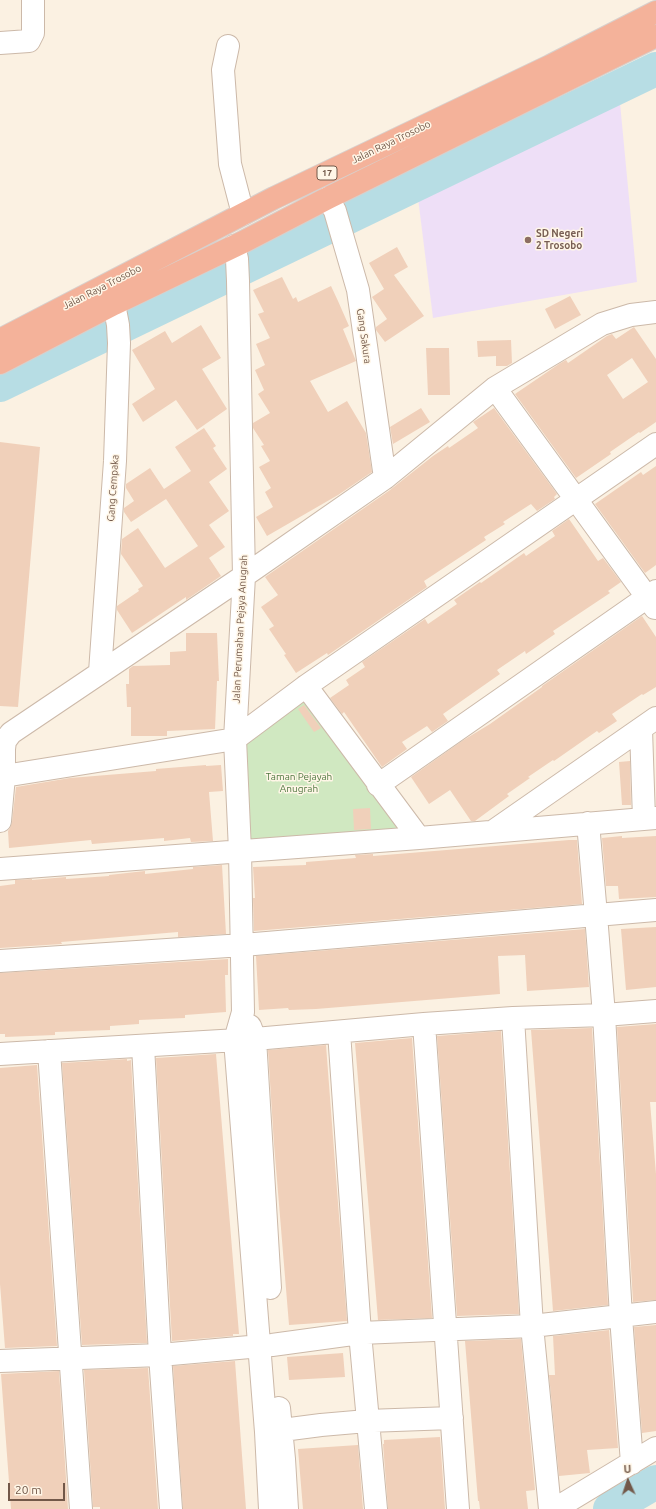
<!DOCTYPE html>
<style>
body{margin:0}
#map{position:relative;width:656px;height:1509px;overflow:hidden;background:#fbf1e2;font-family:Ubuntu,sans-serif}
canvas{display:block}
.north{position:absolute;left:608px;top:1461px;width:40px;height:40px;-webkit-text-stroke:3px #fff6e7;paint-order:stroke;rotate:357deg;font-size:11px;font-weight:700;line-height:16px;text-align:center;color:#725849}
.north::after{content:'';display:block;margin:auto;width:14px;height:18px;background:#725849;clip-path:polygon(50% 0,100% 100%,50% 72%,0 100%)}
.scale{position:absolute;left:8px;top:1483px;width:57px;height:18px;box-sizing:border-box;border:2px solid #725849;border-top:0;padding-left:5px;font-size:12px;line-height:14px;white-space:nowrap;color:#725849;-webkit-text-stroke:3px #fff6e7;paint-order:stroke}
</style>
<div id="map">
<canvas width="656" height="1509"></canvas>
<div class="north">U</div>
<div class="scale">20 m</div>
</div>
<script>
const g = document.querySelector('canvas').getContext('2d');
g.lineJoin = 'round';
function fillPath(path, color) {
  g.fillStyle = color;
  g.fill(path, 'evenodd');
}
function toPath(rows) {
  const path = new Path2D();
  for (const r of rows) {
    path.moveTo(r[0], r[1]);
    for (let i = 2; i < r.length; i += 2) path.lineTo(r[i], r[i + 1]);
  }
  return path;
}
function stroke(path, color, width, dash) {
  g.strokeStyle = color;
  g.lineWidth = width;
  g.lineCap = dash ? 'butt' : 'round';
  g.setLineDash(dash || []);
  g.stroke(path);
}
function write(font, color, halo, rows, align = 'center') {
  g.font = font + ' Ubuntu,sans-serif';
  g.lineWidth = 3;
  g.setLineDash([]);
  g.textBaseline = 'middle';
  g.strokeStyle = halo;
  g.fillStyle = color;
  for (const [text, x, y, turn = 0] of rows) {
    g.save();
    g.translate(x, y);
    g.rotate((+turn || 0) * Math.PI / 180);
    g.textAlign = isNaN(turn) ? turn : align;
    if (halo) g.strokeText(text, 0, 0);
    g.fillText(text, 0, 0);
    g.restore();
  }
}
fillPath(toPath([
 [620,103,637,282,433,318,418,198]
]), '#eedff7');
fillPath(toPath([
 [306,686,419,838,240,851,235,739]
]), '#d0e8c1');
stroke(toPath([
 [0,385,656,69],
 [610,1509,656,1482]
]), '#b7dde4', 34);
fillPath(toPath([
 [397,247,408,267,394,275,424,316,385,342,376,330,376,327,387,319,372,297,384,289,369,263],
 [282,277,293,299,296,297,298,302,331,286,338,301,349,326,343,329,356,361,310,381,328,412,347,401,366,433,372,472,338,495,267,536,256,517,273,507,265,492,271,488,259,467,270,461,261,446,264,445,253,428,253,423,270,413,258,394,264,390,255,370,265,365,256,344,270,338,258,314,264,312,253,290],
 [570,296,581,315,555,329,545,309],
 [201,325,221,358,202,369,227,409,197,430,176,400,143,422,132,404,155,389,132,350,165,331,172,343],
 [634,327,656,359,656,422,640,433,639,432,610,452,611,454,576,478,515,394,559,364,566,360,568,363,607,336,612,334,616,339],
 [632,358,648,382,623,399,607,375],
 [511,340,512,363,507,366,496,366,496,356,478,357,477,341],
 [426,348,449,348,450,395,428,395],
 [421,408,430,422,393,444,390,427],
 [494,408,557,494,554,497,555,499,537,511,531,504,503,522,505,524,484,537,486,540,424,581,427,587,328,655,327,653,296,673,284,655,286,654,269,629,274,626,261,607,278,595,265,577,390,490,433,456,448,446,449,448,478,428,473,422],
 [204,428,216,446,213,448,227,469,209,482,229,511,209,525,225,547,209,558,221,576,186,600,186,597,132,633,117,610,117,606,139,591,138,589,143,586,121,554,122,539,138,528,165,568,198,546,166,499,131,522,124,512,124,508,134,501,126,488,126,484,150,468,164,489,191,471,175,447],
 [0,442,40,447,18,707,0,706],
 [656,466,656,565,645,573,595,504,641,472,643,475],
 [569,519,598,561,603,558,621,582,608,591,610,593,553,631,555,634,526,654,525,651,497,670,500,674,443,714,448,721,432,732,427,726,402,742,407,749,382,767,344,712,342,714,330,698,349,685,346,680,365,667,362,662,425,619,428,624,457,604,454,600,480,582,481,583,524,553,526,556,555,536,552,531],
 [642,616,656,637,656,687,643,695,642,694,612,714,617,721,599,733,597,731,554,761,553,760,528,777,530,778,507,794,509,796,475,821,471,821,450,790,429,804,411,777,462,741,490,724,542,687,542,686],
 [186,633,217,633,219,681,217,681,215,729,167,731,167,736,131,736,131,707,127,707,126,684,129,684,129,669,133,666,170,665,170,652,186,651],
 [304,705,321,728,314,732,298,709],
 [630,761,631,805,622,805,619,762],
 [206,765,206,766,221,765,223,791,209,792,213,841,191,842,190,838,164,841,164,838,92,844,91,840,9,848,8,831,10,828,12,822,16,787,70,778,156,771,156,769],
 [370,808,371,829,354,830,353,809],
 [622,836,622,838,656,836,656,897,619,899,618,886,606,886,602,838],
 [569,840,577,840,582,904,254,931,253,898,255,898,253,867,306,865,306,862,356,858,355,855,373,854,373,856],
 [222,865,226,934,178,937,178,932,61,942,62,944,0,948,0,886,15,884,15,880,32,879,32,880,66,877,66,879,109,876,109,875,145,871,145,874,193,869,193,867],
 [656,927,656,987,626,990,621,929],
 [585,929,589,987,527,991,525,955,498,956,500,994,316,1009,289,1010,288,1008,259,1010,256,956],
 [228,959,228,975,225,975,226,1012,185,1015,185,1018,139,1020,139,1024,110,1026,110,1030,55,1032,55,1035,5,1037,5,1034,0,1034,0,973],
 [656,1024,656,1102,650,1102,656,1174,656,1300,633,1302,617,1027],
 [592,1028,608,1305,553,1311,531,1030],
 [501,1031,519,1314,457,1316,437,1036],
 [412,1038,432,1318,378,1320,355,1043],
 [326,1045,347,1321,289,1325,274,1144,268,1050],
 [216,1054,239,1334,233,1334,233,1336,172,1341,156,1058],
 [127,1059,127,1061,131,1060,147,1343,82,1345,62,1063],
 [37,1065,57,1346,5,1348,0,1284,0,1068],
 [656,1325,656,1431,642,1433,634,1327],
 [609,1330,618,1448,587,1450,590,1473,559,1476,549,1375,555,1375,553,1336],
 [521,1339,535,1490,526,1491,528,1509,480,1509,479,1501,478,1501,465,1341],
 [343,1353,345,1377,289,1380,287,1357],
 [235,1361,246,1509,183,1509,173,1366],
 [148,1368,158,1509,100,1509,100,1507,93,1507,84,1370],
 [59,1371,68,1509,11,1509,1,1374],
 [440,1437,445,1509,388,1509,383,1444,384,1444,384,1440],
 [358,1445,363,1509,303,1509,298,1449]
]), '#f0d0ba');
const street = toPath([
 [0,43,29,41,33,33,33,0],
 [228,46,223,70,230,164,243,214],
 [328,198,335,211,358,290,385,478],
 [234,246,237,259,238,281,244,576,235,739,240,851,243,1012,235,1040,266,1432,270,1509],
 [495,388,655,608],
 [100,672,115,461,119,343,118,325,114,304],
 [306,686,419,838],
 [641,729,644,819],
 [4,776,235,739,306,686,656,444],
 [378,785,656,591],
 [0,821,4,776,4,749,5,741,11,733,244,576,385,478,495,388,602,324,631,315,656,312],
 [588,823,596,915,604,1015,621,1317,632,1463],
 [495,830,656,718],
 [0,869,419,838,656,818],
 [0,961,243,945,656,910],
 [513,1018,532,1326,550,1509],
 [424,1024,458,1509],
 [250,1026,255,1039,270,1288],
 [339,1032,360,1333,376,1509],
 [143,1046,160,1355,171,1509],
 [49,1051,81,1509],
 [0,1054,255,1039,424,1024,513,1018,604,1015,656,1011],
 [0,1361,160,1355,272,1345,360,1333,532,1326,656,1312],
 [279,1408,284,1459,287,1509],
 [267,1432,321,1425,367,1421,452,1418],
 [555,1509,656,1448]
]);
const highway = toPath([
 [0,340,274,198,550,66,656,12],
 [0,363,114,304,243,242,328,198,656,36]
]);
stroke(street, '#ccb9a9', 24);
stroke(highway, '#d8d0cc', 24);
stroke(street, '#fff', 22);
stroke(highway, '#f4b29a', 22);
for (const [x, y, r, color] of [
 [528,240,4,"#8d6e63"]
]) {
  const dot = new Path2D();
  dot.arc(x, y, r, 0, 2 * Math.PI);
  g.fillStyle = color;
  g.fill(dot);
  stroke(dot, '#fff6e7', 1.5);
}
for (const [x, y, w] of [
 [327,173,20]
]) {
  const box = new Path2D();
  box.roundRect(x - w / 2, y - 7, w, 14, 3);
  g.fillStyle = '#fff6e7';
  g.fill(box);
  stroke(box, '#725849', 1);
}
write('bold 9px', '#725849', null, [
 ["17",327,173]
]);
write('10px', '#725849', '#fff6e7', [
 ["Jalan Raya Trosobo",391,142,-26],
 ["Jalan Raya Trosobo",102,287,-27],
 ["Gang Sakura",364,336,82],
 ["Gang Cempaka",113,488,-86],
 ["Jalan Perumahan Pejaya Anugrah",240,629,-87]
]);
write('bold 10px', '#785e54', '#fff6e7', [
 ["SD Negeri",536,234],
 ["2 Trosobo",536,246]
], 'left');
write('10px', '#517842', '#fff6e7', [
 ["Taman Pejayah",299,777],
 ["Anugrah",299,789]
]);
</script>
